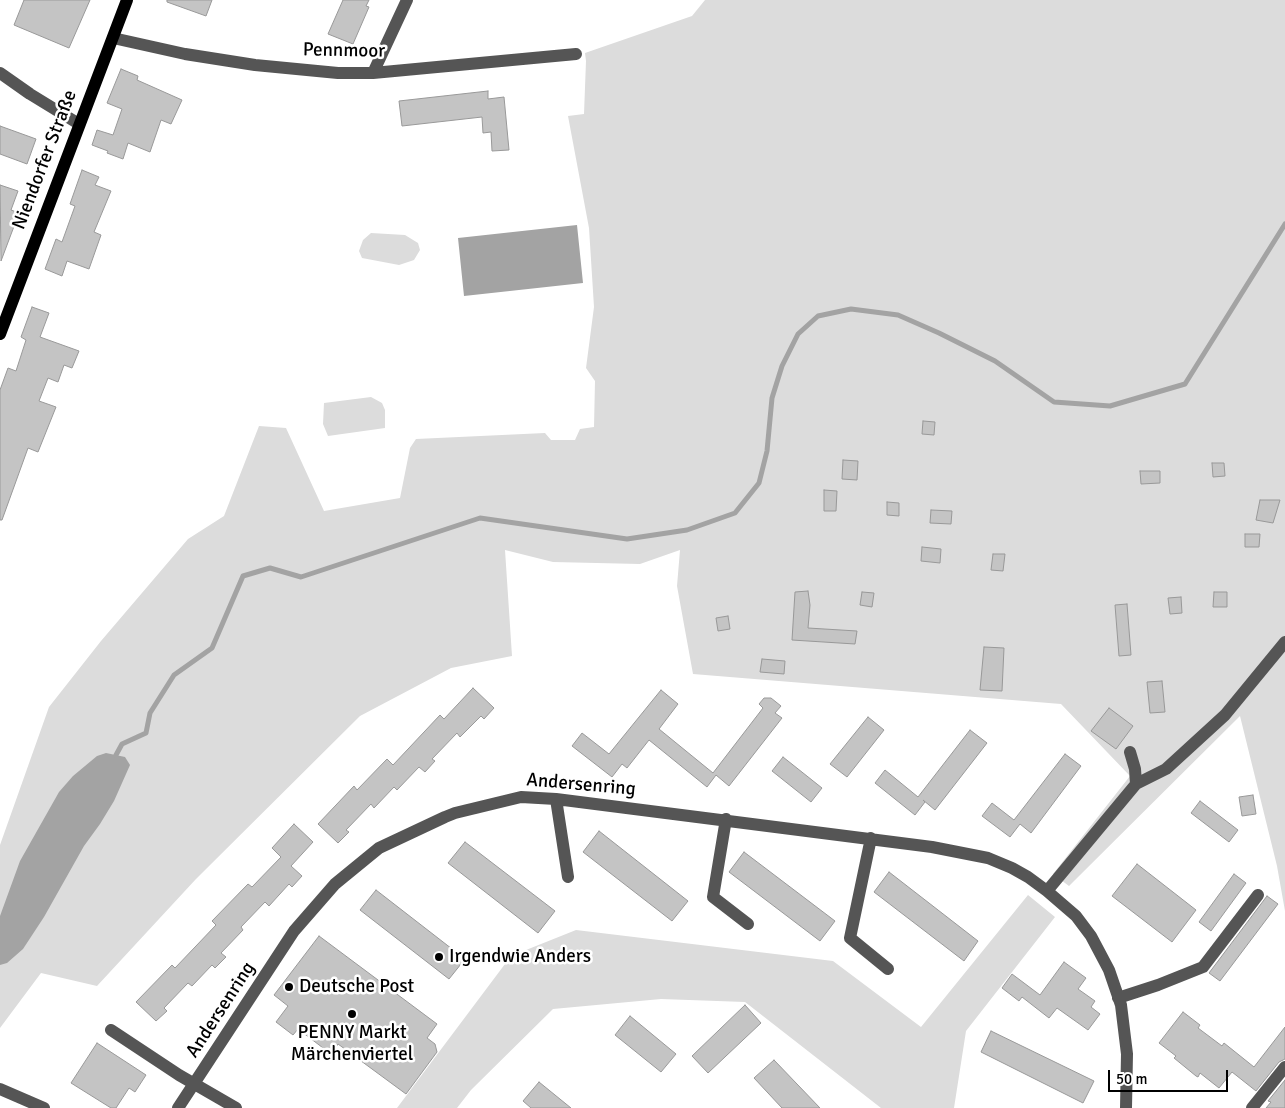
<!DOCTYPE html>
<meta charset="utf-8">
<style>
body{margin:0}
#map{position:relative;width:1285px;height:1108px;overflow:hidden;background:#fff;font-family:Signika,sans-serif}
canvas{display:block}
.scale{position:absolute;left:1108px;top:1070px;width:120px;height:22px;box-sizing:border-box;border:2px solid #000;border-top:0;padding-left:6px;font-size:15px;line-height:18px;white-space:nowrap;color:#000;-webkit-text-stroke:4px #fff;paint-order:stroke}
</style>
<div id="map">
<canvas width="1285" height="1108"></canvas>
<div class="scale">50 m</div>
</div>
<script>
const g = document.querySelector('canvas').getContext('2d');
g.lineJoin = 'round';
function fillPath(path, color) {
  g.fillStyle = color;
  g.fill(path, 'evenodd');
}
function toPath(rows) {
  const path = new Path2D();
  for (const r of rows) {
    path.moveTo(r[0], r[1]);
    for (let i = 2; i < r.length; i += 2) path.lineTo(r[i], r[i + 1]);
  }
  return path;
}
function stroke(path, color, width, dash) {
  g.strokeStyle = color;
  g.lineWidth = width;
  g.lineCap = dash ? 'butt' : 'round';
  g.setLineDash(dash || []);
  g.stroke(path);
}
function write(font, color, halo, rows, align = 'center') {
  g.font = font + ' Signika,sans-serif';
  g.lineWidth = 5;
  g.setLineDash([]);
  g.textBaseline = 'middle';
  g.strokeStyle = halo;
  g.fillStyle = color;
  for (const [text, x, y, turn = 0] of rows) {
    g.save();
    g.translate(x, y);
    g.rotate((+turn || 0) * Math.PI / 180);
    g.textAlign = isNaN(turn) ? turn : align;
    if (halo) g.strokeText(text, 0, 0);
    g.fillText(text, 0, 0);
    g.restore();
  }
}
fillPath(toPath([
 [705,0,1285,0,1285,911,1277,866,1240,716,1069,886,1053,874,1130,776,1061,704,693,674,677,586,680,550,640,564,553,562,505,550,512,656,451,668,360,716,196,879,97,986,41,973,0,1028,0,845,49,707,101,641,188,539,224,516,259,426,286,428,324,511,400,498,410,448,416,439,545,433,551,440,575,440,580,429,594,427,595,381,586,368,594,307,589,228,568,116,584,114,586,61,585,53,692,16],
 [371,233,405,235,418,243,420,250,414,260,399,265,362,258,359,251,363,240],
 [371,397,382,403,385,410,385,428,328,436,323,424,324,403],
 [1028,895,1055,917,966,1031,954,1108,881,1108,745,1002,661,999,553,1009,471,1090,457,1108,397,1108,511,956,576,930,833,961,921,1027]
]), '#dcdcdc');
fillPath(toPath([
 [577,225,583,283,464,296,458,238],
 [106,753,125,757,130,765,114,801,100,824,84,846,44,917,23,949,7,963,0,965,0,916,20,861,59,792,73,776,97,756]
]), '#a3a3a3');
stroke(toPath([
 [116,755,122,744,146,733,150,713,174,675,212,648,243,576,270,568,301,577,480,518,627,539,687,530,735,513,759,483,767,451,772,398,782,366,798,334,818,316,851,309,898,315,939,333,995,361,1054,402,1110,406,1185,384,1285,224]
]), '#a3a3a3', 5);
const building = toPath([
 [24,0,90,0,69,48,14,25,24,0],
 [167,0,212,0,206,16,167,2,167,0],
 [343,0,369,0,366,6,369,7,353,44,328,34,343,0],
 [121,69,138,76,137,80,182,100,171,124,161,120,150,152,128,143,123,159,107,153,108,151,92,145,97,130,113,135,122,109,107,103,121,69],
 [488,91,488,99,504,97,509,150,492,151,491,132,483,133,482,117,402,126,399,101,488,91],
 [0,126,36,139,27,164,0,154,0,126],
 [82,170,99,177,95,185,111,191,94,232,101,235,89,269,67,261,62,276,45,269,56,239,62,242,75,206,70,204,82,170],
 [0,185,18,191,11,210,19,213,1,261,0,185],
 [32,307,49,313,40,337,79,351,72,368,64,365,58,382,48,378,39,401,56,407,38,452,28,448,2,520,0,520,0,390,8,368,16,371,26,340,21,337,32,307],
 [923,421,935,422,934,435,922,434,923,421],
 [843,460,858,461,857,480,842,479,843,460],
 [1212,463,1224,463,1225,476,1213,477,1212,463],
 [1140,471,1160,471,1160,483,1141,484,1140,471],
 [824,490,837,491,836,511,824,511,824,490],
 [1260,500,1280,500,1273,523,1256,520,1260,500],
 [887,502,899,503,899,516,887,515,887,502],
 [931,510,952,511,951,524,930,523,931,510],
 [1245,534,1260,534,1259,547,1245,547,1245,534],
 [922,547,941,549,940,563,921,561,922,547],
 [993,554,1005,554,1003,571,991,570,993,554],
 [808,591,810,605,808,628,857,631,855,644,792,640,795,592,808,591],
 [862,592,874,593,872,607,860,605,862,592],
 [1214,592,1227,592,1227,607,1213,607,1214,592],
 [1181,597,1182,613,1170,614,1168,598,1181,597],
 [1127,604,1131,655,1119,656,1115,605,1127,604],
 [728,616,730,629,718,631,716,618,728,616],
 [984,647,1004,648,1002,691,980,690,984,647],
 [762,659,785,661,784,674,760,672,762,659],
 [1162,681,1165,712,1150,713,1147,682,1162,681],
 [473,688,494,708,484,719,481,716,460,737,457,733,432,759,435,761,425,772,419,767,397,790,394,787,374,808,371,804,346,830,349,832,338,843,318,824,354,786,357,790,387,759,393,765,440,715,444,719,473,688],
 [661,690,678,704,659,729,713,773,763,708,759,704,764,698,771,698,781,706,775,713,782,718,729,786,716,775,707,787,649,740,627,768,622,764,612,777,572,746,582,733,609,754,661,690],
 [1109,708,1133,726,1116,749,1091,731,1109,708],
 [868,717,884,730,847,777,830,764,868,717],
 [970,730,987,743,935,810,923,800,925,802,915,815,875,783,885,770,918,797,970,730],
 [1065,754,1081,766,1031,833,1020,824,1010,837,982,816,992,803,1014,820,1065,754],
 [783,757,822,788,811,802,772,771,783,757],
 [1253,795,1256,814,1242,816,1239,797,1253,795],
 [1200,801,1238,830,1229,842,1191,813,1200,801],
 [294,824,313,842,291,866,302,876,292,887,289,884,269,906,265,902,241,927,243,930,221,953,226,957,215,968,212,965,192,986,188,983,164,1008,167,1011,156,1021,136,1002,172,965,175,968,216,925,212,921,248,884,252,887,281,857,272,848,294,824],
 [599,831,688,901,672,921,583,852,599,831],
 [465,842,555,911,538,933,448,863,465,842],
 [744,852,835,921,820,941,729,872,744,852],
 [1137,864,1196,910,1172,942,1112,896,1137,864],
 [889,872,978,941,964,961,874,892,889,872],
 [1234,874,1246,883,1211,931,1199,922,1234,874],
 [376,890,465,959,449,979,360,910,376,890],
 [1267,896,1278,904,1220,981,1209,973,1267,896],
 [319,936,437,1024,427,1038,435,1044,437,1052,406,1094,338,1044,331,1054,298,1029,293,1035,276,1022,288,1006,274,995,319,936],
 [1064,962,1086,978,1078,989,1095,1001,1091,1007,1100,1014,1088,1030,1057,1008,1049,1018,1022,997,1019,1001,1002,988,1012,974,1040,995,1064,962],
 [745,1005,761,1023,708,1073,692,1056,745,1005],
 [1183,1012,1200,1025,1198,1028,1222,1046,1224,1043,1254,1067,1285,1027,1285,1059,1279,1062,1256,1091,1232,1072,1219,1088,1200,1073,1198,1077,1196,1076,1174,1058,1176,1056,1159,1043,1183,1012],
 [630,1016,676,1054,661,1072,615,1035,630,1016],
 [991,1031,1094,1081,1083,1103,981,1052,991,1031],
 [97,1043,146,1075,135,1092,129,1088,116,1108,111,1108,71,1083,97,1043],
 [774,1060,820,1108,782,1108,754,1078,774,1060],
 [1285,1080,1285,1108,1266,1108,1271,1102,1268,1101,1285,1080],
 [539,1082,571,1108,531,1108,523,1101,539,1082]
]);
fillPath(building, '#c4c4c4');
stroke(building, '#999', 1);
stroke(toPath([
 [113,38,185,54,255,65,338,73,373,73,576,54],
 [0,73,30,94,79,124],
 [373,73,407,0],
 [1130,752,1135,769,1136,784],
 [556,799,568,877],
 [726,819,713,897,748,924],
 [871,838,850,938,888,969],
 [1047,891,1136,784,1166,769,1225,715,1285,642],
 [1118,998,1158,985,1203,967,1258,895],
 [111,1030,179,1075,236,1108],
 [0,1089,44,1108],
 [178,1108,294,931,335,884,379,848,445,817,455,813,521,797,556,799,932,847,988,858,1012,868,1028,877,1047,891,1076,916,1091,936,1109,970,1121,1005,1127,1054,1126,1108],
 [1252,1108,1285,1067]
]), '#555', 12);
stroke(toPath([
 [0,334,127,0]
]), '#000', 12);
for (const [x, y, r, color] of [
 [439,957,5,"#000"],
 [289,987,5,"#000"],
 [352,1014,5,"#000"]
]) {
  const dot = new Path2D();
  dot.arc(x, y, r, 0, 2 * Math.PI);
  g.fillStyle = color;
  g.fill(dot);
  stroke(dot, '#fff', 2);
}
write('19px', '#000', '#fff', [
 ["Pennmoor",344,51,1],
 ["Niendorfer Straße",45,160,-69],
 ["Andersenring",581,785,5],
 ["Andersenring",221,1010,-57]
]);
write('19px', '#000', '#fff', [
 ["Irgendwie Anders",449,957],
 ["Deutsche Post",299,987],
 ["PENNY Markt",352,1033,"center"],
 ["Märchenviertel",352,1055,"center"]
], 'left');
</script>
